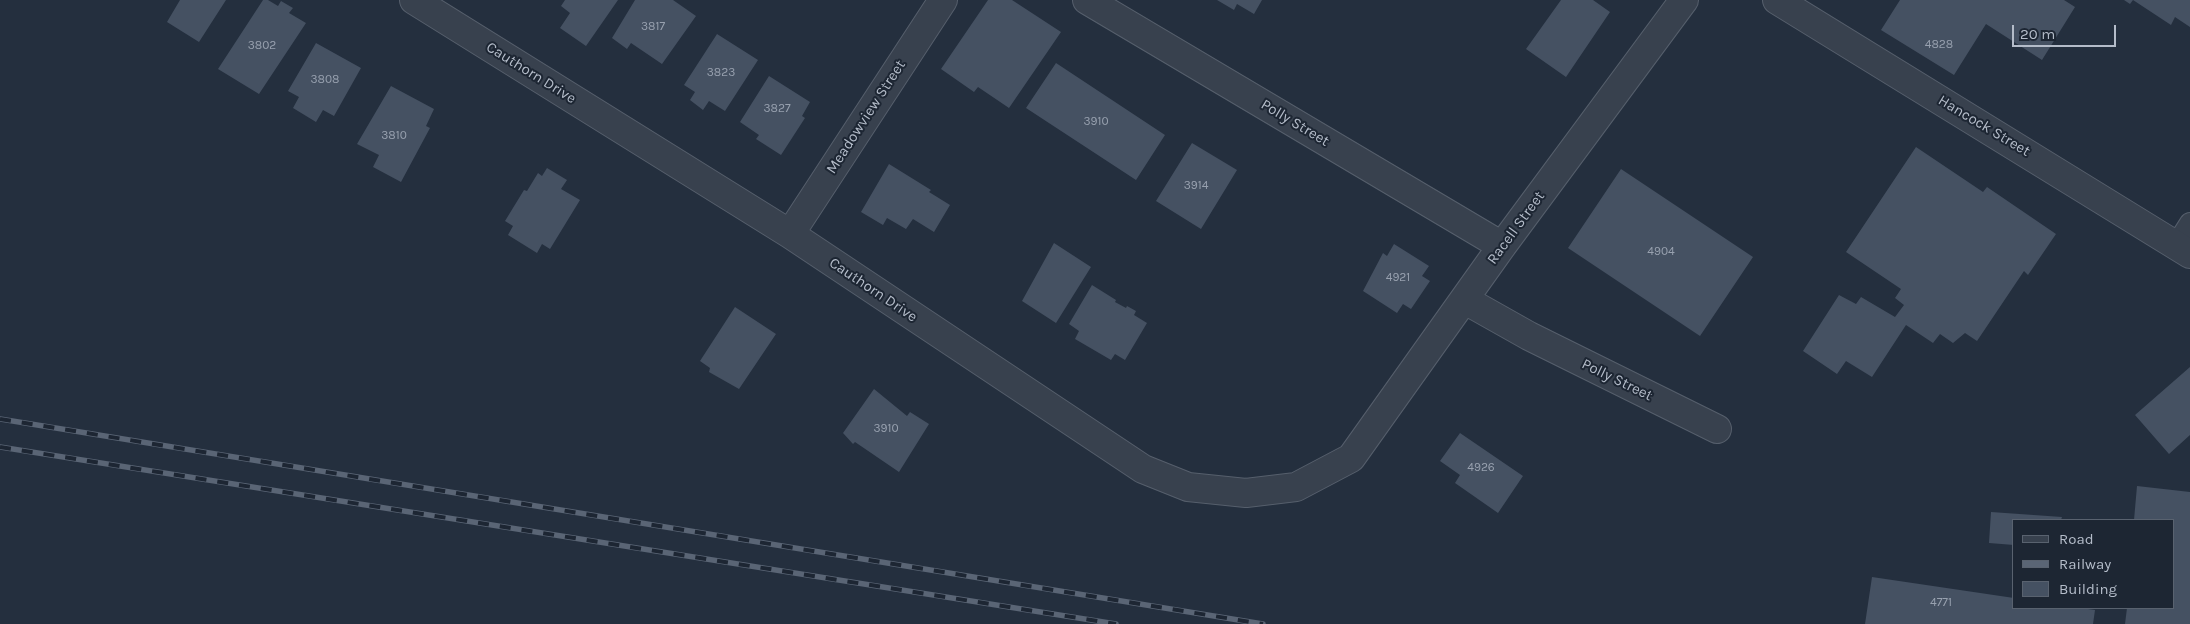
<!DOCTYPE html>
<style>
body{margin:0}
#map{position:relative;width:2190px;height:624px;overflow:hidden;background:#242f3e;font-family:Karla,sans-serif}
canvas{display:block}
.legend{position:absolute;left:2012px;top:519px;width:162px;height:90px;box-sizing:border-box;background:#1d2633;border:1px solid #59626f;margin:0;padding:6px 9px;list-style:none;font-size:15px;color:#b4bcc9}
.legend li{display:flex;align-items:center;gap:10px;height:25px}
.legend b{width:25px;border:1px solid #59626f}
.scale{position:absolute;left:2012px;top:25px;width:104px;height:22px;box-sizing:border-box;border:2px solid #b4bcc9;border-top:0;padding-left:6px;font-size:15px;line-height:18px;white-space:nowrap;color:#b4bcc9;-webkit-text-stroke:4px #1d2633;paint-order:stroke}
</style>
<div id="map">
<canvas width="2190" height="624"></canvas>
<ul class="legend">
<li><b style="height:6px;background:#38414e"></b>Road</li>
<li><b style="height:6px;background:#5a6575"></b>Railway</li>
<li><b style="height:14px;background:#455162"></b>Building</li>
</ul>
<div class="scale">20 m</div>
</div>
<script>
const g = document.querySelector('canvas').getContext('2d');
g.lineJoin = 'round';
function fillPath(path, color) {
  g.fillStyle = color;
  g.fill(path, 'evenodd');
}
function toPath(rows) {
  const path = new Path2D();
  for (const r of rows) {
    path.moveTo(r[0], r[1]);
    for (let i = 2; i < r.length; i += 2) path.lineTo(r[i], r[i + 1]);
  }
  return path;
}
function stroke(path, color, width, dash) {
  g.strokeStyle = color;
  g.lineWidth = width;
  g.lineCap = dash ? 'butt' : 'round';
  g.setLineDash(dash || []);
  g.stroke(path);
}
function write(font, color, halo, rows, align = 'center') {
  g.font = font + ' Karla,sans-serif';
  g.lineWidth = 4;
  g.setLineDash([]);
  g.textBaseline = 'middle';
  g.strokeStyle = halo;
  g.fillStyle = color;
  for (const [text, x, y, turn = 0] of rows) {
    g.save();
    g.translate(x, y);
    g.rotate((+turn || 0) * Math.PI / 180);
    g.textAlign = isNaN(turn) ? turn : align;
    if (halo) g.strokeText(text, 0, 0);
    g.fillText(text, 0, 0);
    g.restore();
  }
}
fillPath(toPath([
 [180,0,226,0,199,42,167,22],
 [263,0,268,0,278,6,281,1,293,8,289,13,306,23,259,94,218,69],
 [565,0,618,0,586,46,560,28,570,13,561,6],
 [635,0,673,0,696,16,662,64,631,43,627,49,612,38],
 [988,0,1012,0,1061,32,1009,108,978,87,974,92,941,69],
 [1217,0,1262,0,1254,14,1237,4,1234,10],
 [1561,0,1593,0,1610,12,1566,77,1526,49],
 [1900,0,2064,0,2075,7,2042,60,1986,24,1954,75,1881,30],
 [2124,0,2190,0,2190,27,2175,17,2171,25,2133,0,2130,4],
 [717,34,758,60,725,111,709,101,703,110,690,100,695,92,684,85],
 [316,43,361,68,334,116,323,110,316,122,293,108,299,97,288,91],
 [1056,63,1165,135,1136,180,1026,108],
 [769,76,810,102,802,116,805,118,781,155,756,139,759,135,740,122],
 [391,86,434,109,426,126,430,128,401,182,373,167,379,155,357,144],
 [1192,143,1237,170,1201,229,1156,201],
 [1916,147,1983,192,1987,187,2056,234,2028,275,2024,271,1977,341,1965,333,1953,343,1940,334,1933,343,1906,325,1872,377,1846,361,1837,374,1803,351,1839,295,1856,304,1861,297,1895,317,1904,305,1895,298,1901,289,1846,252],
 [889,164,931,190,929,192,950,205,934,232,913,219,906,229,887,218,883,225,861,212],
 [547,168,567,180,561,189,580,200,550,249,542,244,537,253,508,235,513,226,505,221,524,190,527,191,538,173,542,176],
 [1621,169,1753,257,1700,336,1568,248],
 [1054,243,1091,267,1056,323,1022,301],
 [1394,244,1429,266,1422,276,1430,281,1411,309,1403,304,1397,313,1363,291,1383,253,1387,256],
 [1092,285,1116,300,1115,302,1126,308,1127,306,1136,311,1134,315,1147,323,1125,360,1115,354,1111,360,1075,339,1079,331,1069,324],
 [735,307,776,334,739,389,709,372,710,368,700,361],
 [2190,367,2190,435,2169,454,2135,415],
 [874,389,907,416,910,412,929,424,899,472,855,442,853,444,843,433],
 [1460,433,1523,476,1498,513,1455,483,1460,475,1440,461],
 [2137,486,2190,492,2190,624,2125,624,2127,608,2174,608,2174,520,2134,520],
 [1991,512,2062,517,2061,520,2014,520,2014,545,1989,543],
 [1872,577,2014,598,2014,608,2081,608,2095,610,2093,624,1865,624]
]), '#455162');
const lane = toPath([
 [2176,245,2190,223]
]);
const street = toPath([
 [414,0,790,234,1143,469,1188,487,1246,493,1296,487,1351,458,1502,246,1684,0],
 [1087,0,1502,246],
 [1777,0,2190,254],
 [790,234,943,0],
 [1465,300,1529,336,1717,429]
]);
stroke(lane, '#565f6c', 22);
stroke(street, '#565f6c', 30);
stroke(lane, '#38414e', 20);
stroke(street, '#38414e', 28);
const rail = toPath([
 [0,419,1263,624],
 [0,447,1116,624]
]);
stroke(rail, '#5a6575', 5.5);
stroke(rail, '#1d2633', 4, [11]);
write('12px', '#98a1af', null, [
 ["3817",653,27],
 ["4828",1939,45],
 ["3802",262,46],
 ["3823",721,73],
 ["3808",325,80],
 ["3827",777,109],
 ["3910",1096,122],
 ["3810",394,136],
 ["3914",1196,186],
 ["4904",1661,252],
 ["4921",1398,278],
 ["3910",886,429],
 ["4926",1481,468],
 ["4771",1941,603]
]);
write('15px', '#b4bcc9', '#1d2633', [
 ["Cauthorn Drive",531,73,32],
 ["Meadowview Street",866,117,-57],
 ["Polly Street",1295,123,31],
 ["Hancock Street",1984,126,31],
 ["Racell Street",1516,228,-54],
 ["Cauthorn Drive",873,290,34],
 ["Polly Street",1617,380,26]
]);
</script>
